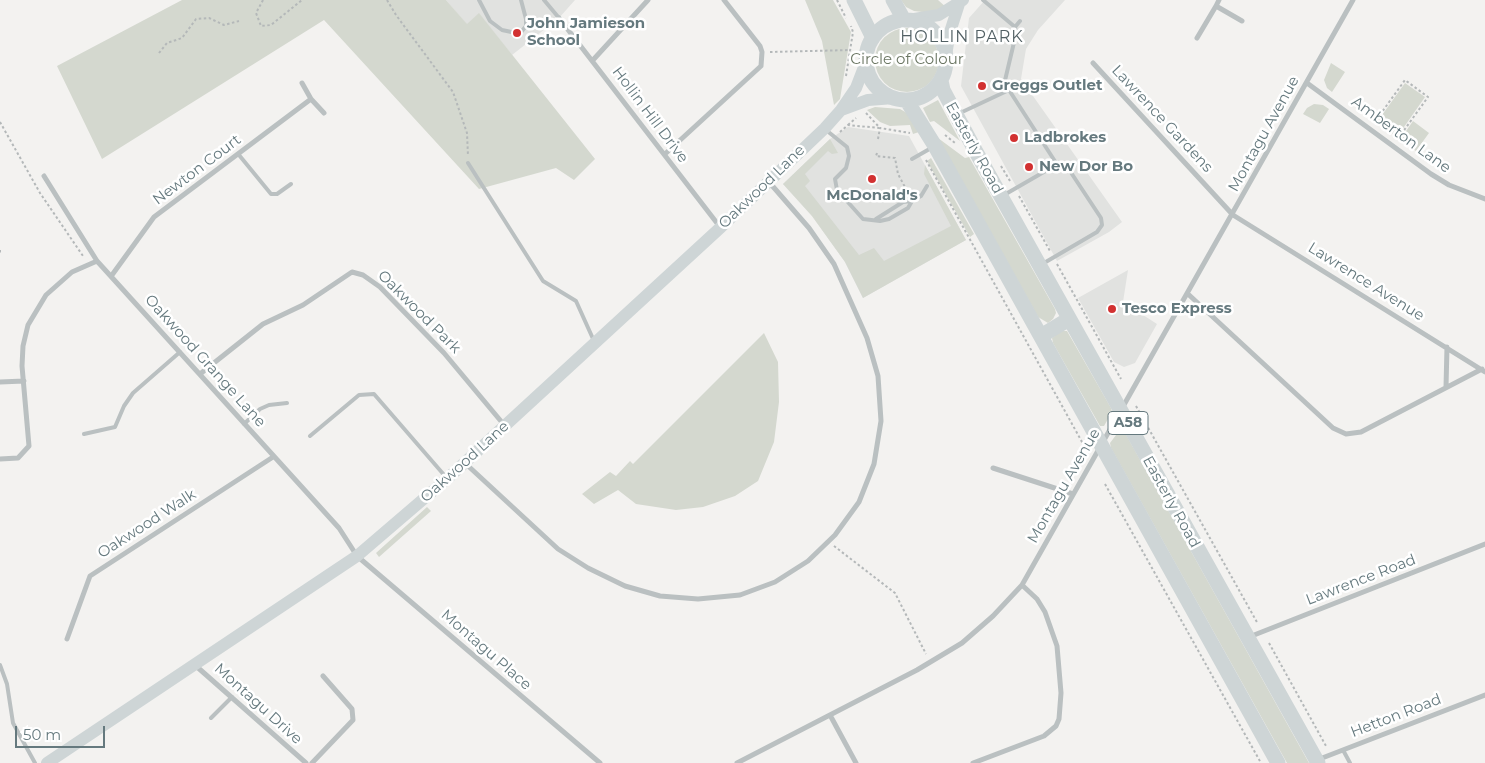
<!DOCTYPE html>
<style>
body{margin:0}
#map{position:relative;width:1485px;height:763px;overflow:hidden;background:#f3f2f0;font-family:Montserrat,sans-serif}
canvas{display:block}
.scale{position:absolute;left:15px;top:726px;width:90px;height:22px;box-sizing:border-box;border:2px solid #65797e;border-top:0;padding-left:6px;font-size:15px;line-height:18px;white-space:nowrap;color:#65797e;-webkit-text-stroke:4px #fff;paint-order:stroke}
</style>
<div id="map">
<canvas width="1485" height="763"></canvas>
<div class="scale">50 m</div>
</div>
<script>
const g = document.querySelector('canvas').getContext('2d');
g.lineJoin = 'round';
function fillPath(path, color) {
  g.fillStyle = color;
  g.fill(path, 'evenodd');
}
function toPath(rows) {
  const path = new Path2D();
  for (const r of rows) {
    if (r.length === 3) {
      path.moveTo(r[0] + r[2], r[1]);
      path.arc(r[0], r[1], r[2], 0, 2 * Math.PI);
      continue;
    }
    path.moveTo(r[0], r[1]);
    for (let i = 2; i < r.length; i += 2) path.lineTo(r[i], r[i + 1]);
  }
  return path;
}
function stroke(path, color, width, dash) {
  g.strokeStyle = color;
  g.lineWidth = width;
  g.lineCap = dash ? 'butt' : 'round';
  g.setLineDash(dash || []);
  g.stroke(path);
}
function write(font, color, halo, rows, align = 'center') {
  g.font = font + ' Montserrat,sans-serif';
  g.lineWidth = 5;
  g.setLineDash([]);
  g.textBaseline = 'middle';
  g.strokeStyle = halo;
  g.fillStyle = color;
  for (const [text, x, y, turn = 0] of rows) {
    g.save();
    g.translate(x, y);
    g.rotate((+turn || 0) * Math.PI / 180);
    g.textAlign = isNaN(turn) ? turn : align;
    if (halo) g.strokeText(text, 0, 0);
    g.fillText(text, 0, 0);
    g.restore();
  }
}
fillPath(toPath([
 [446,0,575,0,559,18,512,55,479,14,467,25],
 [985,0,1065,0,1038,30,1026,49,1021,79,1122,222,1109,232,1057,261,961,86,969,18],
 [848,127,909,136,966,240,863,298,845,262,812,216,783,184,830,139],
 [1128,270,1123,302,1157,324,1135,363,1124,367,1114,362,1078,298]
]), '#e1e2e0');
fillPath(toPath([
 [182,0,446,0,467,24,479,13,595,159,574,180,556,168,479,189,324,20,102,159,57,66],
 [805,0,833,0,851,32,840,99,834,105,822,41],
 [901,0,938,0,947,8,931,13,914,11,906,7],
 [907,60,32],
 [1331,63,1345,72,1332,92,1327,88,1324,80],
 [1405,83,1425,97,1397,137,1377,122],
 [938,100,960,141,934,121,930,122,923,108],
 [1314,104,1323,105,1329,109,1320,123,1303,114,1307,108],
 [875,107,900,109,907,113,919,132,913,134,910,125,890,126,880,122,867,110],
 [1413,121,1429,133,1416,151,1400,140],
 [938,138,965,158,969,157,1055,309,1056,313,1053,319,1048,323,1038,317],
 [830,139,838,153,832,154,828,151,805,174,810,181,805,186,859,255,874,248,884,261,951,226,924,174,925,165,966,240,863,298,845,262,812,216,783,184],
 [931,158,974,234,970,237,927,161],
 [1061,331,1067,331,1111,408,1112,412,1104,426,1100,426,1053,343,1052,338],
 [764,333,778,362,779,402,774,442,758,481,735,496,703,507,676,510,636,504,618,490,594,504,582,494,610,472,616,476,630,461,633,464],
 [1119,431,1124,431,1309,763,1287,763,1111,448,1110,443],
 [427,507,431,511,379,557,376,553]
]), '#d4d8cf');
stroke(toPath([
 [263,0,256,13,261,26,271,25,302,0],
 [387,0,396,15,453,92,467,133,468,156],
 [837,0,846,18],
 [770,52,850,50],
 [159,53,167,43,182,38,196,19,209,18,224,25,239,21],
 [846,76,853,32,851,26],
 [866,113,880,128],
 [0,122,40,193,83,256],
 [1374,123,1405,80,1428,97,1397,140],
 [848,125,856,118],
 [840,132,848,125,879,128],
 [945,135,955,143],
 [878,139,880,128,910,133],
 [877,153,876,156,895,158,898,174,906,189,910,192],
 [926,160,1087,451],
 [1001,166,1010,181],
 [1019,196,1050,251],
 [0,250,0,255],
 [1057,264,1121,379],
 [1136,406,1258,624],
 [1105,484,1261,763],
 [834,546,895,593,926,654],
 [1269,643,1326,746]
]), '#b4b8b9', 2, [2.5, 2.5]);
stroke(toPath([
 [479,0,490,21,502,30,516,33,522,31,526,26,526,19,521,0],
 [544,0,559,18],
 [983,0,1015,27,1016,34,1002,93],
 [1015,27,1020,21],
 [960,113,1009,90,1058,166],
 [826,130,847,147,849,156,846,168,835,179,837,190,863,219,880,221,889,219,908,208,912,201],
 [239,155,271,194,277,194,291,184],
 [912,159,933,147],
 [468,163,543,281,576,301,594,341],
 [1004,195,1049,169,1062,164,1066,165,1101,218,1102,225,1097,232,1044,263],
 [876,219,903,202,912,201,921,196,927,186],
 [244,424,260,409,269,405,287,403],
 [84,434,115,427,124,406,133,393,180,352],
 [310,436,359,395,374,394,445,476],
 [0,665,7,684,13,723,35,763],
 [211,718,232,697],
 [1343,750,1350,763]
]), '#bac0c1', 4);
stroke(toPath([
 [1219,0,1216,6,1242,21],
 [559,18,720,227],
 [1197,38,1216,6],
 [593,60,648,0],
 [1093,63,1233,215,1485,372],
 [302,83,311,99,324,113],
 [1307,83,1431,174,1449,185,1485,199],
 [665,154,761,66,762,52,760,46,724,0],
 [44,176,97,261,339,528,357,556,600,763],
 [112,275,154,217,311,99],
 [1188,294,1333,428,1346,434,1361,432,1482,369],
 [200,374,263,324,303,305,352,272,363,275,380,287,444,353,505,426],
 [0,382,24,381],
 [1446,387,1447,347],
 [0,459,18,458,29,446,22,366,23,346,28,325,46,295,72,272,97,261],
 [466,464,558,549,588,568,625,586,660,596,698,599,740,595,775,582,808,561,835,535,859,502,874,464,881,421,878,376,867,338,834,264,809,228,769,182],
 [993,468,1073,494],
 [1249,637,1485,544],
 [67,639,90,576,273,457],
 [196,666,306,763],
 [830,715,856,763],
 [1317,760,1485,695],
 [312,763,353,720,352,709,323,676],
 [737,763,917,670,962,643,993,616,1022,585,1353,0],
 [973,763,1044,736,1056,726,1059,719,1061,693,1057,646,1045,612,1037,599,1022,585]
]), '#bac0c1', 5);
stroke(toPath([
 [908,20,939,15,963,0],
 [946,55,950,32,959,4],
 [841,110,868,100,894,98],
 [47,763,357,556,448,478,720,228,825,128,841,110,856,88,866,62]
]), '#ced5d6', 12);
stroke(toPath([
 [854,0,873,38],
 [893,0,904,20],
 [906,60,40],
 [941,81,943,90,975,150,1318,763],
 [907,101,935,146,1278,763],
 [1041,336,1069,319]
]), '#ced5d6', 15);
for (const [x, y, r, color] of [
 [517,33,5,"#d23131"],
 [982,86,5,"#d23131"],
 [1014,138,5,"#d23131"],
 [1029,167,5,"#d23131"],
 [872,179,5,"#d23131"],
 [1112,309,5,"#d23131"]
]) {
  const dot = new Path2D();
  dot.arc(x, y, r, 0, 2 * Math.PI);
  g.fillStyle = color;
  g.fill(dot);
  stroke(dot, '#fff', 2);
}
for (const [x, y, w] of [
 [1128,423,40]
]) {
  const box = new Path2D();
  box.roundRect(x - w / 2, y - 11.5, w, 23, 4);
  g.fillStyle = '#fff';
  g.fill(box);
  stroke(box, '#65797e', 1);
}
write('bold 14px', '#65797e', null, [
 ["A58",1128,423]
]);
write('bold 15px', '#65797e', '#fff', [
 ["John Jamieson",527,24],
 ["School",527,41],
 ["Greggs Outlet",992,86],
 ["Ladbrokes",1024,138],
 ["New Dor Bo",1039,167],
 ["McDonald's",872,196,"center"],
 ["Tesco Express",1122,309]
], 'left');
write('15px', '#6b7663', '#fff', [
 ["Circle of Colour",907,60]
]);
write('15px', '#65797e', '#fff', [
 ["Hollin Hill Drive",650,115,53],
 ["Lawrence Gardens",1162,119,47],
 ["Montagu Avenue",1264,134,-61],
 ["Amberton Lane",1401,135,36],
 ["Easterly Road",974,148,61],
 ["Newton Court",197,170,-37],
 ["Oakwood Lane",762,187,-44],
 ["Lawrence Avenue",1366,282,32],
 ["Oakwood Park",419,312,45],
 ["Oakwood Grange Lane",205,361,48],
 ["Oakwood Lane",465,462,-42],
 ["Montagu Avenue",1064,486,-60],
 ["Easterly Road",1171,502,61],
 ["Oakwood Walk",147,524,-33],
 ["Lawrence Road",1361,580,-21],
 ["Montagu Place",486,650,41],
 ["Montagu Drive",258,704,42],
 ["Hetton Road",1396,716,-21]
]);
g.letterSpacing = '1px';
write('16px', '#526064', '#fff', [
 ["HOLLIN PARK",962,37]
]);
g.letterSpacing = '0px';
</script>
